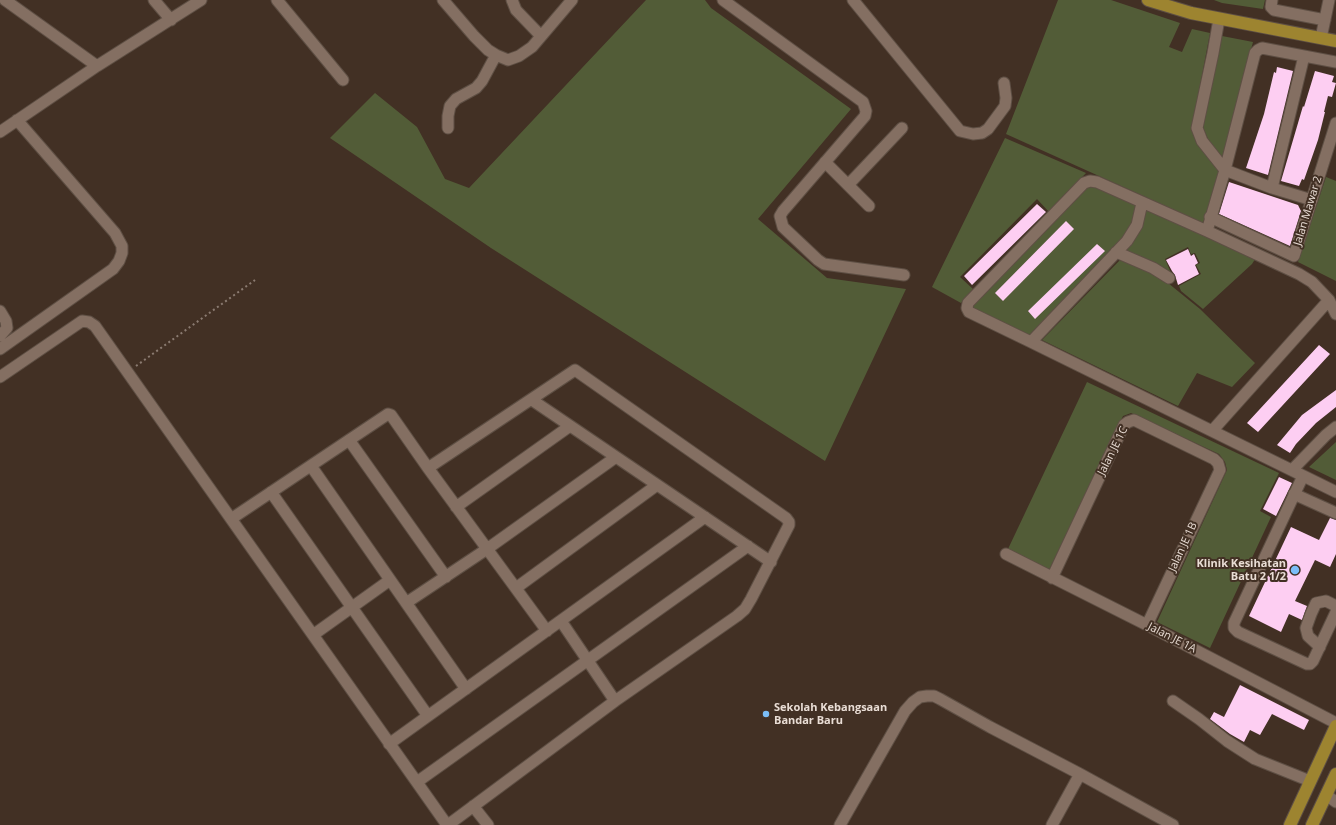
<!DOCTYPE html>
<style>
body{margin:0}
canvas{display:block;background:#423024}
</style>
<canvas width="1336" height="825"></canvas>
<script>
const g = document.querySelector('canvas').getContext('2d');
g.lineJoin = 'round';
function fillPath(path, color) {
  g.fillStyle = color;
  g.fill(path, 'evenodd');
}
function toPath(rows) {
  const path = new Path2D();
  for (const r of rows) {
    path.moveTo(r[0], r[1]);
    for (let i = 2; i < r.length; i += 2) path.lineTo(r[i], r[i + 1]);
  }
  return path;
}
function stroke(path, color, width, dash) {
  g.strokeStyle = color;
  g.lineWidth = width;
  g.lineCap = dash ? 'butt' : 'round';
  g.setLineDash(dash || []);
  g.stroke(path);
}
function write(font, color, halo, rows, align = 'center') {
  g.font = font + ' "Open Sans",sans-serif';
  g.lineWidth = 4;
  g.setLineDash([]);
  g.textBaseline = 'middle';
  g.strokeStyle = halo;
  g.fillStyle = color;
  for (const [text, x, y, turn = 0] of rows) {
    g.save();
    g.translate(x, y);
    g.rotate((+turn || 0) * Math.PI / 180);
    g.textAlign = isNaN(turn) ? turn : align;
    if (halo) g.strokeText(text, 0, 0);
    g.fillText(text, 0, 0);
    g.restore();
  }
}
fillPath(toPath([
 [646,0,705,0,711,8,851,109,758,219,827,278,906,289,825,461,491,248,330,138,375,93,417,127,445,179,469,188],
 [1058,0,1111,0,1180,23,1169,47,1182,52,1192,29,1210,33,1192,128,1196,142,1219,172,1203,223,1006,134],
 [1214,0,1265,0,1263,9,1222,3],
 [1222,36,1253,42,1222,159,1208,139,1203,127],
 [1005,138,1086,173,1049,212,1037,199,960,277,973,289,961,303,932,287],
 [1326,177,1336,181,1336,281,1298,262],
 [1091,184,1139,205,1130,233,1030,338,972,310,972,303],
 [1144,206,1257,256,1252,264,1203,309,1181,291,1179,286,1201,274,1196,265,1200,263,1195,253,1191,254,1188,247,1165,259,1171,273,1121,252],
 [1120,260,1148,271,1168,283,1200,309,1255,363,1232,387,1197,373,1178,406,1042,340],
 [1087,382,1279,473,1260,511,1271,517,1210,648,1157,622,1227,470,1225,462,1219,454,1131,413,1123,416,1049,570,1008,549],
 [1336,442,1336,480,1309,467]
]), '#525c37');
fillPath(toPath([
 [1277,67,1293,71,1268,175,1246,168,1264,114,1274,72,1276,73],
 [1315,71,1334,76,1332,82,1336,83,1332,97,1328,96,1324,112,1325,112,1318,140,1304,180,1302,179,1299,186,1281,181,1303,106,1304,107],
 [1229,182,1298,205,1301,211,1290,246,1219,214],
 [1037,204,1046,212,972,285,964,276],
 [1066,221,1074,229,1003,301,995,293],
 [1097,244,1105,251,1035,319,1028,311],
 [1188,249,1191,256,1194,254,1198,263,1195,265,1199,274,1178,285,1175,275,1172,271,1166,260],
 [1319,345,1330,354,1258,432,1247,423],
 [1336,390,1336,407,1316,423,1296,444,1290,453,1277,445,1302,415],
 [1279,477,1292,483,1276,516,1263,509],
 [1330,518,1336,520,1336,554,1330,567,1315,560,1295,601,1307,606,1302,620,1289,614,1281,632,1249,616,1291,527,1319,540],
 [1240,685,1309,720,1304,730,1272,714,1260,735,1250,730,1244,742,1230,734,1210,719,1214,712,1224,717]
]), '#fdcef2');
const minor = toPath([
 [5,0,97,66],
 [154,0,171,20],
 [277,0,343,80],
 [443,0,474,36,488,50,496,55,508,60,519,56,532,47,572,0],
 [512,0,516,10,541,36],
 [723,0,863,102,866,111,865,116,783,211,780,216,783,227,818,260,824,264,904,275],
 [853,0,960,131,973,134,982,133,988,129,1005,106,1006,98,1004,83],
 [1272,0,1271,7,1274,10,1325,20],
 [1219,19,1213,53,1197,128,1202,141,1225,170,1272,188,1312,200],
 [1321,38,1329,0],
 [448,128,448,116,450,106,456,99,476,88,482,81,496,55],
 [0,132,97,66,201,0],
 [825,162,869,206],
 [848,185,902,128],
 [1272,188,1304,56],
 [1142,203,1137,225,1127,241,1031,342,969,312,967,308,968,303,1084,183,1090,181,1097,182,1207,231,1299,274,1312,282,1329,300,1336,314],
 [1210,217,1294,256,1336,123],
 [1207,231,1225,170,1255,53,1258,50,1262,48,1336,62],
 [1116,252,1153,268,1169,278],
 [0,311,6,321,7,328,0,336],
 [1031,342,1336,492],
 [0,349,113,269,119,261,122,253,122,246,115,233,17,120],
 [0,377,82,321,89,322,95,326,447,825],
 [532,400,771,562],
 [1212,431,1329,300],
 [349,440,446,577],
 [311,466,466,689],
 [428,468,575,370,786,518,789,522,789,525,751,599,745,609,737,616,615,701,448,825],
 [1292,470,1326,435,1336,427],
 [1303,476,1234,623,1234,628,1238,632,1307,664,1310,664,1313,661,1336,612],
 [271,492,428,716],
 [1294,494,1336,513],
 [456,507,570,426],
 [231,519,388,414,391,415,428,468,547,631],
 [1006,554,1147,625,1336,723],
 [1052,578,1124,425,1128,422,1134,420,1214,459,1218,463,1220,470,1147,625],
 [516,588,657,485],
 [406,603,487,549,616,457],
 [561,621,615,701],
 [313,635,390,580],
 [1320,647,1308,636,1306,628,1311,614,1316,603,1326,601,1336,606],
 [1173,701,1199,719,1227,741,1255,759,1310,781],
 [389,744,705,517],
 [417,782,748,546],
 [1326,795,1336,802],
 [473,806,488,825],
 [840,825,905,711,913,702,920,697,927,696,934,696,940,699,990,727,1080,774,1173,825],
 [1052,825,1080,774]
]);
const major = toPath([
 [1148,0,1191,13,1336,41],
 [1290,825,1336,726],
 [1312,825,1336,774]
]);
stroke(minor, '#5e4f44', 13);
stroke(major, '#5e4f44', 14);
stroke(toPath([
 [136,366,255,280]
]), '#8b7b71', 2, [2, 3]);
stroke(minor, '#846f62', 11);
stroke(major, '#9d8430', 12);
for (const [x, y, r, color] of [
 [1295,570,5,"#7bbef8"],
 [766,714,4,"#7bbef8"]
]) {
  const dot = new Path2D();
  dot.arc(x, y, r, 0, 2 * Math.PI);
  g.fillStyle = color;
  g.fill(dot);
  stroke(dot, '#423024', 1.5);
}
write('11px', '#e9ddd5', '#423024', [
 ["Jalan Mawar 2",1308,211,-73],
 ["Jalan JE 1C",1113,451,-63],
 ["Jalan JE 1B",1183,547,-65],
 ["Jalan JE 1A",1172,638,27]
]);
write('bold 11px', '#e9ddd5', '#423024', [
 ["Klinik Kesihatan",1286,564],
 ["Batu 2 1/2",1286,577],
 ["Sekolah Kebangsaan",774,708,"left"],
 ["Bandar Baru",774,721,"left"]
], 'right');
</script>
